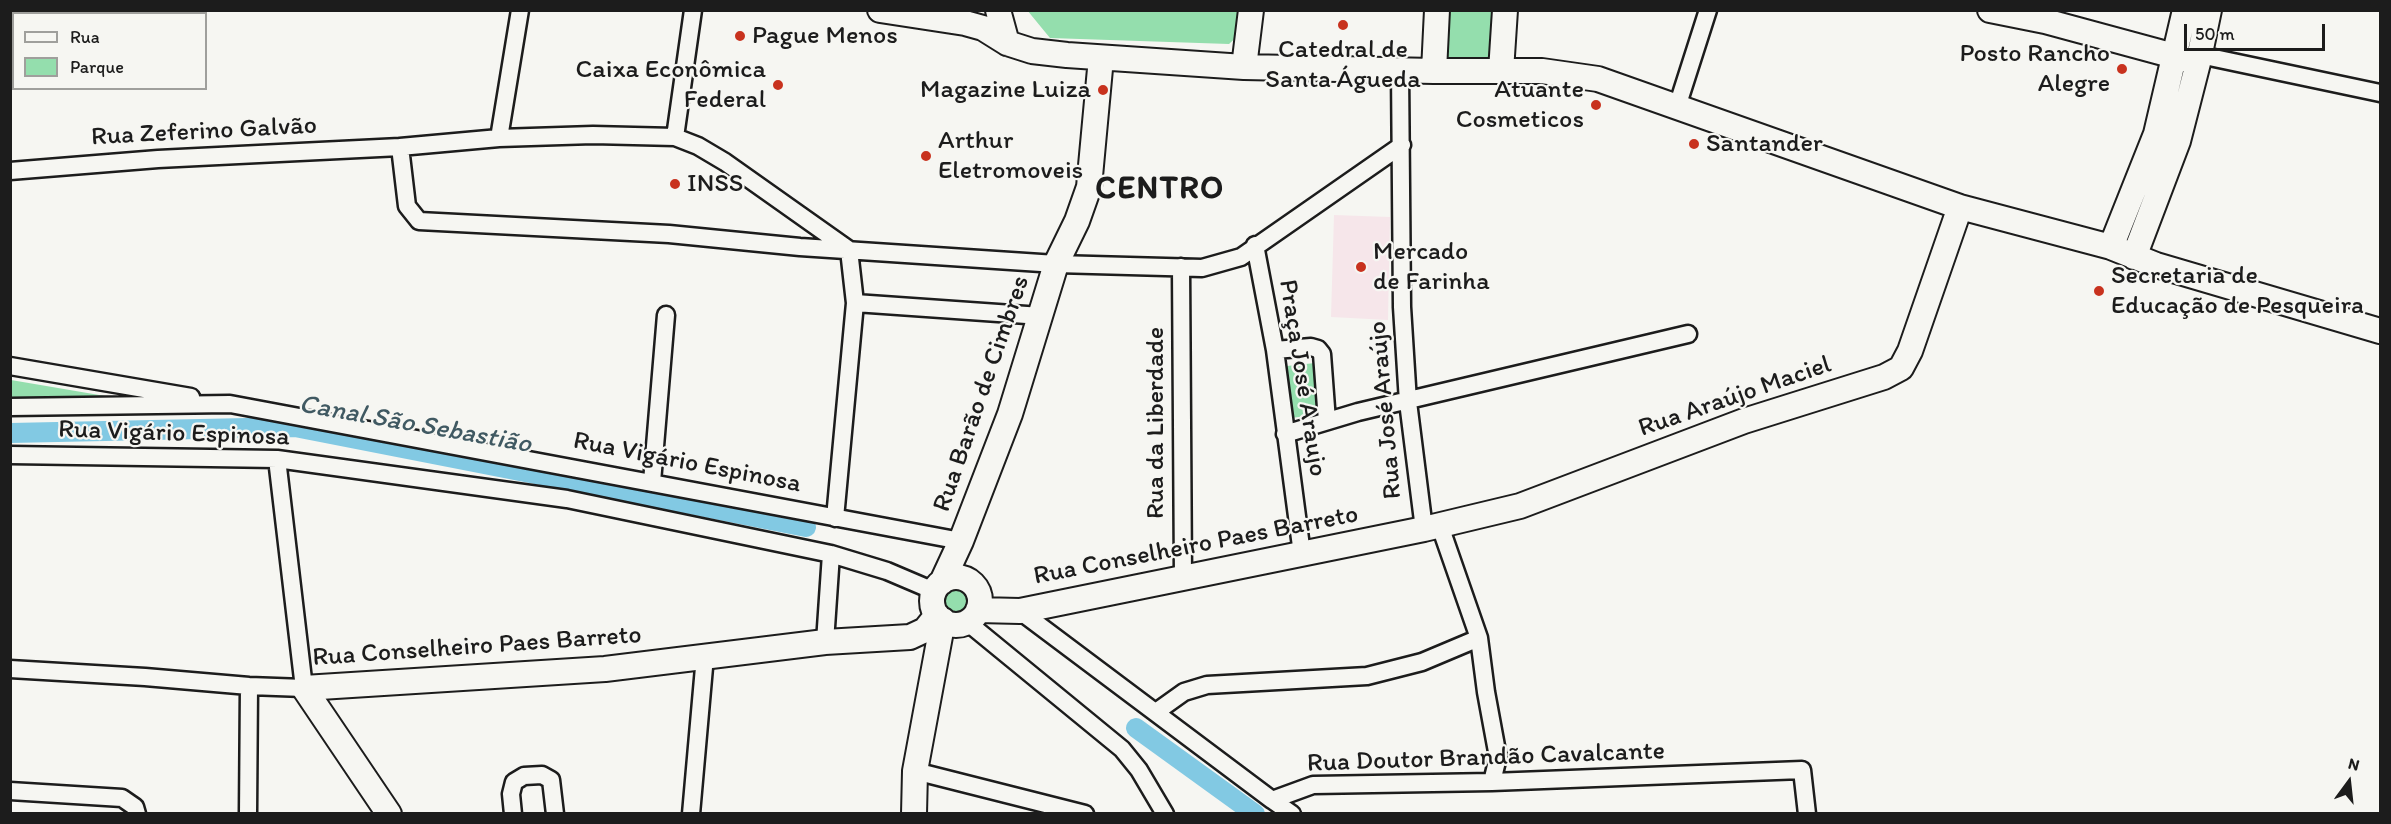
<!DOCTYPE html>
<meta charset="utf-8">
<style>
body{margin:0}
#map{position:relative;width:2391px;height:824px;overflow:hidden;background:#f6f6f2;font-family:Itim,sans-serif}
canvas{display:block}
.frame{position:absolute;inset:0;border:12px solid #1c1c1c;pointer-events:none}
.legend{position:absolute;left:12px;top:12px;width:195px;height:78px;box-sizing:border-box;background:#f6f6f2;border:2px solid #9f9f9c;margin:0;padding:8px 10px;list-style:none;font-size:18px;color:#1c1c1c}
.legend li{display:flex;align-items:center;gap:12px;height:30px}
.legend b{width:30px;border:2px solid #9f9f9c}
.north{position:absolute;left:2319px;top:752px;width:60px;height:60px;-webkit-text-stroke:4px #f6f6f2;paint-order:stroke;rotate:15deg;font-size:16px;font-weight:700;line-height:24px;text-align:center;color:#1c1c1c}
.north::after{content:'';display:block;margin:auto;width:21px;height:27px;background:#1c1c1c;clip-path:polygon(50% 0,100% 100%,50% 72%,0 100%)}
.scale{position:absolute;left:2184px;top:24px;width:141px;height:27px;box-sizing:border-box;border:3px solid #1c1c1c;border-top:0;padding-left:8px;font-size:18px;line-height:21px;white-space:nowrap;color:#1c1c1c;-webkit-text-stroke:4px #f6f6f2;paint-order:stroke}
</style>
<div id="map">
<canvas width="2391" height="824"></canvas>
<div class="frame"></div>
<ul class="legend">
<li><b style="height:8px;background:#f6f6f2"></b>Rua</li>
<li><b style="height:16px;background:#94dead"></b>Parque</li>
</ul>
<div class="north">N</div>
<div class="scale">50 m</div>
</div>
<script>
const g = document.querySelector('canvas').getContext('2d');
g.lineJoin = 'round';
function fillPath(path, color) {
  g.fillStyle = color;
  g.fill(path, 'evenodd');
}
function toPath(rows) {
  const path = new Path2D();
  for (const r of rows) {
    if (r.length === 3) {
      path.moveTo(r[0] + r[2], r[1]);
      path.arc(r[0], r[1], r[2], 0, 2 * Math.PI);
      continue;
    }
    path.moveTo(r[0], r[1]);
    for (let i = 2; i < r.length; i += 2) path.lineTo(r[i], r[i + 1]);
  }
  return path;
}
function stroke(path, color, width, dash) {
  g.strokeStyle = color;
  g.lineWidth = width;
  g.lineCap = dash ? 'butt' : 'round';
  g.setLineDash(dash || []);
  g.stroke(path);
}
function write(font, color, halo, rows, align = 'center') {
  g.font = font + ' Itim,sans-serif';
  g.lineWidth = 4.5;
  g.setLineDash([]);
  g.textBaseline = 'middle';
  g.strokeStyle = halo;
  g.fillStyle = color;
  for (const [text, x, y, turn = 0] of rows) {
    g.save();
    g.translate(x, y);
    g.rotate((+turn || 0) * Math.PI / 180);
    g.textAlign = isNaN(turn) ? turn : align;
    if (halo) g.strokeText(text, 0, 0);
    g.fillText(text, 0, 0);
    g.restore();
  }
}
fillPath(toPath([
 [1334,215,1390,217,1388,320,1331,317]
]), '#f6e6ea');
fillPath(toPath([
 [1027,10,1242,11,1241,33,1229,44,1050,38],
 [1446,11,1495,11,1492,59,1444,60],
 [1315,363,1322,414,1291,418,1287,366],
 [10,380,11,380,105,396,11,398],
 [957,587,966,592,969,602,969,610,960,619,946,616,938,603,944,588]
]), '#94dead');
stroke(toPath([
 [10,433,295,427,806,527],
 [1136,728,1255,814]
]), '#82c9e3', 20);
const street = toPath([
 [2200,55,2380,93],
 [1400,70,1402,307,1408,402,1424,529],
 [1677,107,1708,10],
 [675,137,693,10],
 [499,138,520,10],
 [400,147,407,206,419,221,669,234,800,247,1056,264,1202,268,1241,257,1402,145],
 [10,171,158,159,400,147,499,138,593,135,675,137,698,146,725,162,848,249],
 [1255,245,1275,350,1302,554],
 [1181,267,1183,579],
 [855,303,1041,316],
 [1275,350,1311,347,1318,349,1322,354,1327,421],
 [10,366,191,397],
 [10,407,230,404,961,541],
 [1285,434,1358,412,1688,334],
 [10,455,277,459,567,499,831,554,887,571,934,591],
 [652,482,666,315],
 [835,518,855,303,849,250],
 [1440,526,1479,638,1486,692,1498,757,1492,782],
 [1020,611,1272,800,1313,785,1492,782,1802,770,1807,814],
 [967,622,1122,749,1139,770,1165,814],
 [825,642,831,554],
 [10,669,145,677,249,686,304,688,277,459],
 [1156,712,1184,692,1207,685,1367,676,1422,662,1479,638],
 [915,771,1085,814],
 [10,791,122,798,135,807,137,814],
 [1272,800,1292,814],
 [248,814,249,686],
 [513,814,511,794,514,782,524,776,542,775,551,780,555,814],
 [691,814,705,656]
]);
const secondary = toPath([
 [880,10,965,23,983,28,1007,43,1032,51,1067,55,1244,67,1434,71,1542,71,1598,79,1960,207,2111,247,2156,265,2380,331],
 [998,10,1007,43],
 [1990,10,2045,21,2189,60],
 [1244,67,1251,10],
 [1434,71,1437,10],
 [1501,71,1505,10],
 [2111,247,2156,134,2185,10],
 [2134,257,2178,141,2198,63,2209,10],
 [956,601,24],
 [942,582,961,541,1010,414,1056,264,1077,221,1089,187,1101,58],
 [978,610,1020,611,1424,529,1520,506,1744,421,1884,377,1901,368,1910,351,1960,207],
 [304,688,605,669,825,642,910,637,925,630,937,615],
 [304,688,389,814],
 [914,814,915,771,943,620]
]);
stroke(street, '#1c1c1c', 21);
stroke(secondary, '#1c1c1c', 28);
stroke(street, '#f6f6f2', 16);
stroke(secondary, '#f6f6f2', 24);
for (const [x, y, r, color] of [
 [1343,25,6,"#c8321e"],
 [740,36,6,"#c8321e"],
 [2122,69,6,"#c8321e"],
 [778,85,6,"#c8321e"],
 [1103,90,6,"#c8321e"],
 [1596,105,6,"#c8321e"],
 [1694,144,6,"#c8321e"],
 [926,156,6,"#c8321e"],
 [675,184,6,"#c8321e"],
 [1361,267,6,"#c8321e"],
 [2099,291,6,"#c8321e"]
]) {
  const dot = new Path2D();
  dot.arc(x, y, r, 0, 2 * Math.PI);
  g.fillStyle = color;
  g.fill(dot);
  stroke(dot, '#f6f6f2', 2);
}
write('26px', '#1c1c1c', '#f6f6f2', [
 ["Pague Menos",752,36],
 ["Catedral de",1343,50,"center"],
 ["Santa Águeda",1343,80,"center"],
 ["Posto Rancho",2110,54,"right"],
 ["Alegre",2110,84,"right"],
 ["Caixa Econômica",766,70,"right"],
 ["Federal",766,100,"right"],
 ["Magazine Luiza",1091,90,"right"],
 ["Atuante",1584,90,"right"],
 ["Cosmeticos",1584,120,"right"],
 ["Arthur",938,141],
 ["Eletromoveis",938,171],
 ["Santander",1706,144],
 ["INSS",687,184],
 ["Mercado",1373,252],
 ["de Farinha",1373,282],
 ["Secretaria de",2111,276],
 ["Educação de Pesqueira",2111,306]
], 'left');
write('26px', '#1c1c1c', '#f6f6f2', [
 ["Rua Zeferino Galvão",204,132,-3],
 ["Praça José Araujo",1302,378,81],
 ["Rua Barão de Cimbres",982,394,-71],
 ["Rua Araújo Maciel",1735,397,-19],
 ["Rua José Araújo",1386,410,-95],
 ["Rua da Liberdade",1156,423,-90],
 ["Rua Vigário Espinosa",174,434,2],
 ["Rua Vigário Espinosa",687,463,11],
 ["Rua Conselheiro Paes Barreto",1196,546,-11],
 ["Rua Conselheiro Paes Barreto",477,647,-4],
 ["Rua Doutor Brandão Cavalcante",1486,758,-2]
]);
write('italic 27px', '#405962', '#f6f6f2', [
 ["Canal São Sebastião",415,425,10]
]);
g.letterSpacing = '1.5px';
write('bold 32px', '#1c1c1c', '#f6f6f2', [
 ["CENTRO",1160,190]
]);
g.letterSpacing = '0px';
</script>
